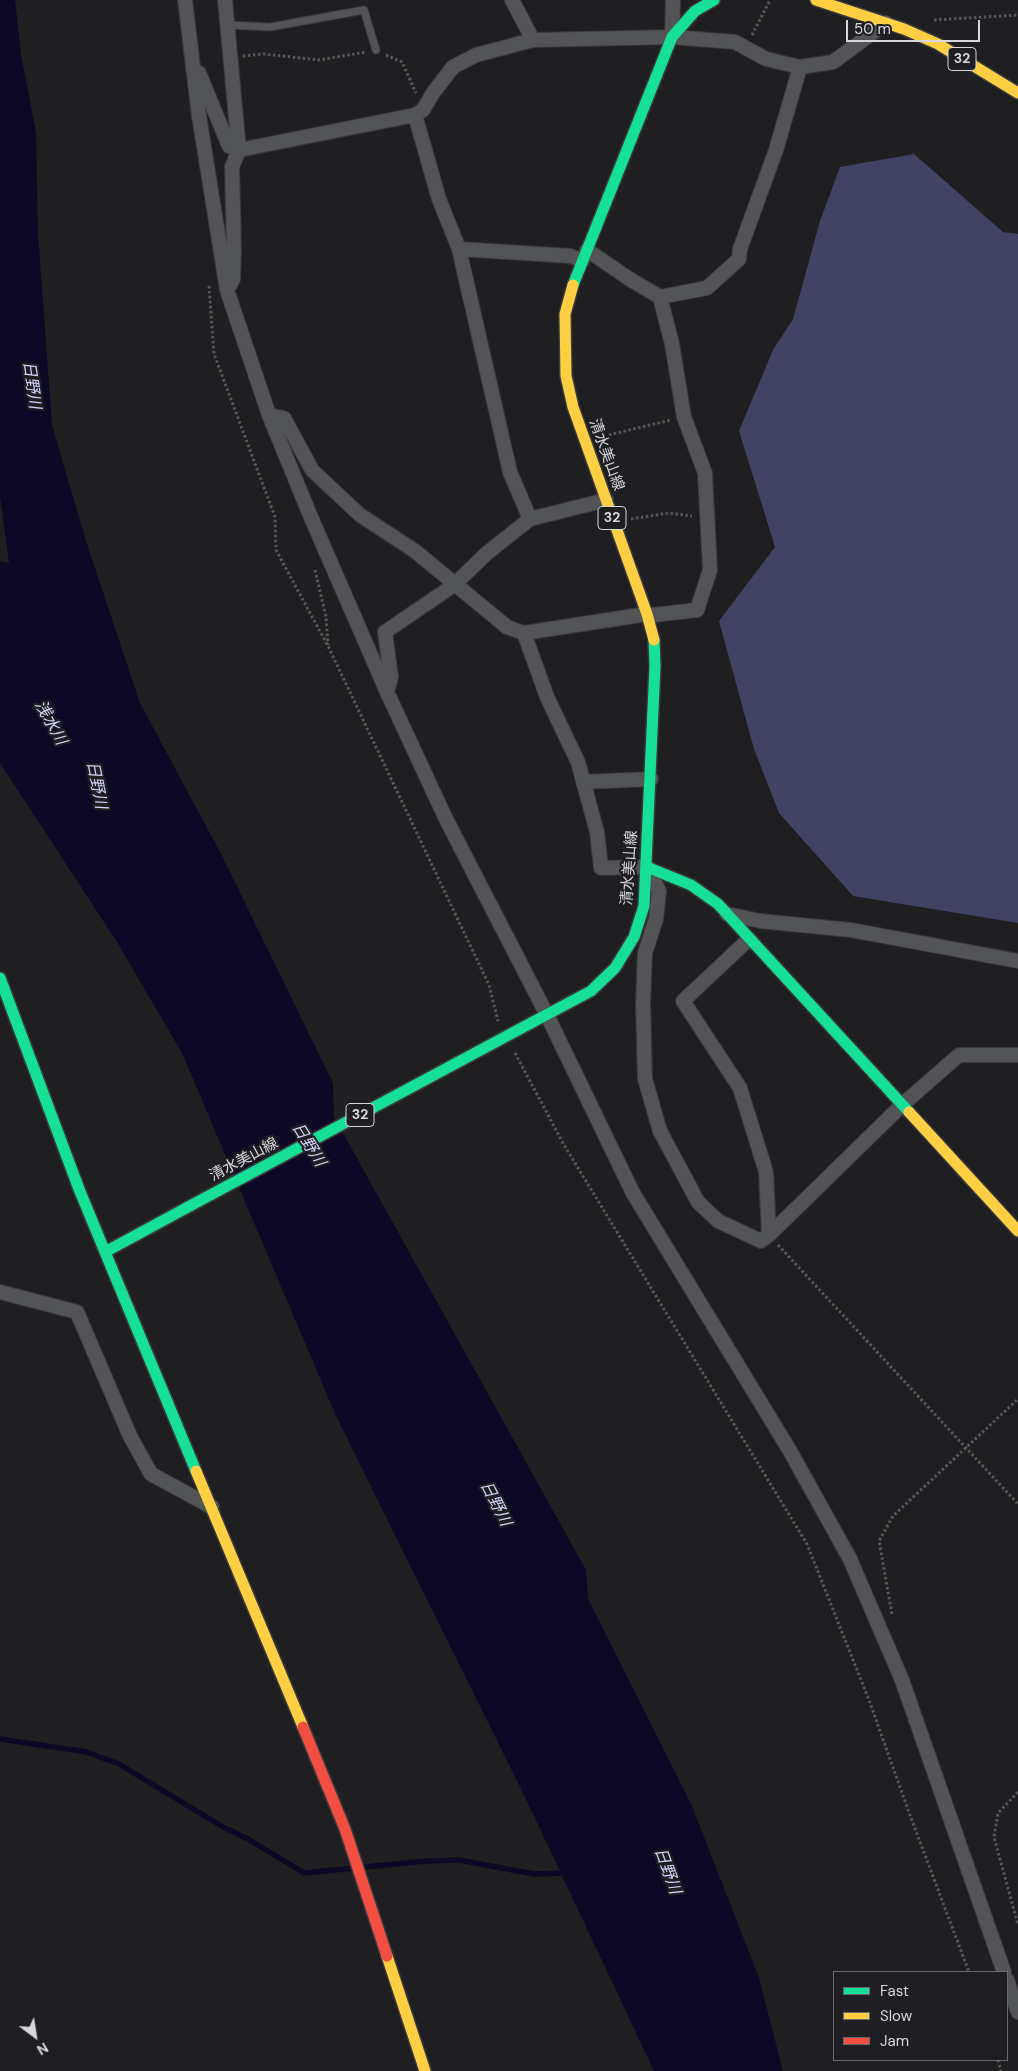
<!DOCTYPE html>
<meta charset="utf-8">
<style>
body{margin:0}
#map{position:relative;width:1018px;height:2071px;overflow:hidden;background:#1f1f22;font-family:"DM Sans",sans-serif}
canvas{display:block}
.legend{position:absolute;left:833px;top:1971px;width:175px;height:90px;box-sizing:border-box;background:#1e1e23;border:1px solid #68686d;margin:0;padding:6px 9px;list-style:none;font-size:15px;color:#d8d8dc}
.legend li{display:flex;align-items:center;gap:10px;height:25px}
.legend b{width:25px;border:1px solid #68686d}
.north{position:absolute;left:10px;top:2011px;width:50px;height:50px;-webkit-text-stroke:4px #1e1e23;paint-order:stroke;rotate:149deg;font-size:14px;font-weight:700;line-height:20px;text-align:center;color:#d8d8dc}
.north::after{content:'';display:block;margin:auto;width:18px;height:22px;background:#d8d8dc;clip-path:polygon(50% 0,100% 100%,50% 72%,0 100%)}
.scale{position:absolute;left:846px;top:20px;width:134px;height:22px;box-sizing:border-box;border:2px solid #d8d8dc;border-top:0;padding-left:6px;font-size:15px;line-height:18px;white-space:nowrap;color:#d8d8dc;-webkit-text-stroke:4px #1e1e23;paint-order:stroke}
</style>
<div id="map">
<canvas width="1018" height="2071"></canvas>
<ul class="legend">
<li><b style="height:6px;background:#16e098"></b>Fast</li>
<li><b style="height:6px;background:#ffcf43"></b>Slow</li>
<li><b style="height:6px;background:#f24e42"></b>Jam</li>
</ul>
<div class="north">N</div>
<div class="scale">50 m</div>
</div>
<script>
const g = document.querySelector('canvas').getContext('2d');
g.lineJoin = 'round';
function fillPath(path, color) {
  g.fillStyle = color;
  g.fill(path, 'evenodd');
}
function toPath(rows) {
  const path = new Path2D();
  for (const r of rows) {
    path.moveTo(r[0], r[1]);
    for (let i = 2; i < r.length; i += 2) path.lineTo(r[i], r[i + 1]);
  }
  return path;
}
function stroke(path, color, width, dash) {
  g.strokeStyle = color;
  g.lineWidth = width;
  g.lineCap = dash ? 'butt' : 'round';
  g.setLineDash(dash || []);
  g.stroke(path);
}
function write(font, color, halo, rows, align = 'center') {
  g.font = font + ' "DM Sans","Noto Sans JP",sans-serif';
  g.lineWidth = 4.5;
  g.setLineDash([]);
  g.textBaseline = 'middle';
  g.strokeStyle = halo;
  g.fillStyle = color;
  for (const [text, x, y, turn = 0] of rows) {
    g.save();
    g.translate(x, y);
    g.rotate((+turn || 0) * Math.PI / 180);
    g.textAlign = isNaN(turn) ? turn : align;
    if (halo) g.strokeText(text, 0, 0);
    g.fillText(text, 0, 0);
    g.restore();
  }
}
fillPath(toPath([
 [914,154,1003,232,1018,234,1018,923,853,896,779,813,754,749,719,621,775,547,739,431,773,350,793,319,820,221,840,167]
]), '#424263');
fillPath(toPath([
 [0,0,15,0,21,54,36,133,38,234,52,425,86,541,140,703,221,854,333,1083,334,1117,586,1570,588,1599,692,1806,759,1978,783,2071,654,2071,525,1797,336,1416,182,1053,117,942,0,763,0,561,9,563,0,497]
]), '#0c0825');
stroke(toPath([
 [0,1739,87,1752,119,1764,223,1827,248,1839,304,1873,426,1861,459,1860,534,1874,568,1873]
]), '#0c0825', 5.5);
const lane = toPath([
 [228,25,270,27,364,10,376,50]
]);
const street = toPath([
 [185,0,199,116,227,290,269,415,310,515,387,692,445,817,547,1015,633,1193,790,1451,850,1559,902,1680,1004,1972],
 [512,0,533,40],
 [672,37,673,0],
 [199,73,229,146,239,150,225,0],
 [415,115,439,199,459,249,571,256,582,261],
 [587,250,631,280,660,297,707,288,739,259,740,249,776,150,800,67],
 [230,285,233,279,234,251,232,167,239,150,415,115,423,110,433,93,453,67,476,55,533,40,672,37,735,42,766,59,800,67,833,62,886,23],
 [269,415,284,418,312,470,360,515,415,551,507,627,524,633,647,614],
 [530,519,606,500],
 [653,615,697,610,710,570,705,473,684,417,672,344,660,297],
 [524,633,547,697,578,762,597,832,601,868,647,867,659,891,656,919,645,953,643,1004,645,1079,660,1131,698,1202,718,1221,761,1241,769,1235],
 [387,692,391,677,385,632,454,585,487,553,530,519,510,472,459,249],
 [583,782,651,779],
 [727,914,760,921,851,930,1018,961],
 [749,939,683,1001,740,1088,766,1172,769,1235,902,1105,959,1055,1018,1055],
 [0,1292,77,1312,130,1436,151,1474,212,1507],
 [1007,1980,1018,2012]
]);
const fast = toPath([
 [573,285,672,37,695,11,714,0],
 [647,867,691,885,718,904,909,1112],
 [0,978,79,1189,105,1252,188,1207],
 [531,1023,591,991,615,968,634,937,644,906,655,666,654,640],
 [105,1252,196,1471]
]);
const slow = toPath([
 [816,0,904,29,938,44,1018,93],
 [573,285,565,314,566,376,573,407,647,614,654,640],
 [909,1112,1018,1231],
 [196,1471,303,1727],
 [387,1956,425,2071]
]);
const jam = toPath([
 [303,1727,345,1829,387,1956]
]);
stroke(lane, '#3a3a3d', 9);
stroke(street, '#3a3a3d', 16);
stroke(fast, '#3a3a3d', 14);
stroke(slow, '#3a3a3d', 14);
stroke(jam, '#3a3a3d', 14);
stroke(toPath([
 [934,20,1018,15],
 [752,35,770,0],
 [386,55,402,62,416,93],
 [243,56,264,54,319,60,366,52],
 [209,286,214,354,275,517,276,550,329,648,489,985,498,1021],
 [604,436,671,420],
 [631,519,669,513,692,516],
 [315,570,326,617,328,645],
 [515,1053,564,1145,807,1544,869,1700,911,1818,969,1972],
 [778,1245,1018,1504],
 [892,1614,879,1541,893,1516,1018,1399],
 [1018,1792,998,1813,994,1837,1018,1925],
 [998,2060,1001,2071]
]), '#575759', 3, [2.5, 2.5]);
stroke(lane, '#535456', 7);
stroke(street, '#535456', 14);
stroke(fast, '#16e098', 11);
stroke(slow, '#ffcf43', 11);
stroke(jam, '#f24e42', 11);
const fastBridge = toPath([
 [188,1207,531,1023]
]);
stroke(fastBridge, '#3a3a3d', 14, []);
stroke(fastBridge, '#16e098', 11);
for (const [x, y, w] of [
 [962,59,28],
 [612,518,28],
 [360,1115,28]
]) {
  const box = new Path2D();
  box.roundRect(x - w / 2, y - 11.5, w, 23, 4);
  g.fillStyle = '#1e1e23';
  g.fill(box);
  stroke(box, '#d8d8dc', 1);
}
write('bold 14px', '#d8d8dc', null, [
 ["32",962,59],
 ["32",612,518],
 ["32",360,1115]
]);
write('15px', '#d8d8dc', '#1e1e23', [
 ["清水美山線",606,455,70],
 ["清水美山線",630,868,-86],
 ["清水美山線",244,1160,-28]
]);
write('italic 16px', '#d4d5fd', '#1e1e23', [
 ["日野川",31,385,82],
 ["浅水川",50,723,61],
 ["日野川",96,785,79],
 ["日野川",308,1145,58],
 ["日野川",495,1504,63],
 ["日野川",667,1871,70]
]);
</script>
